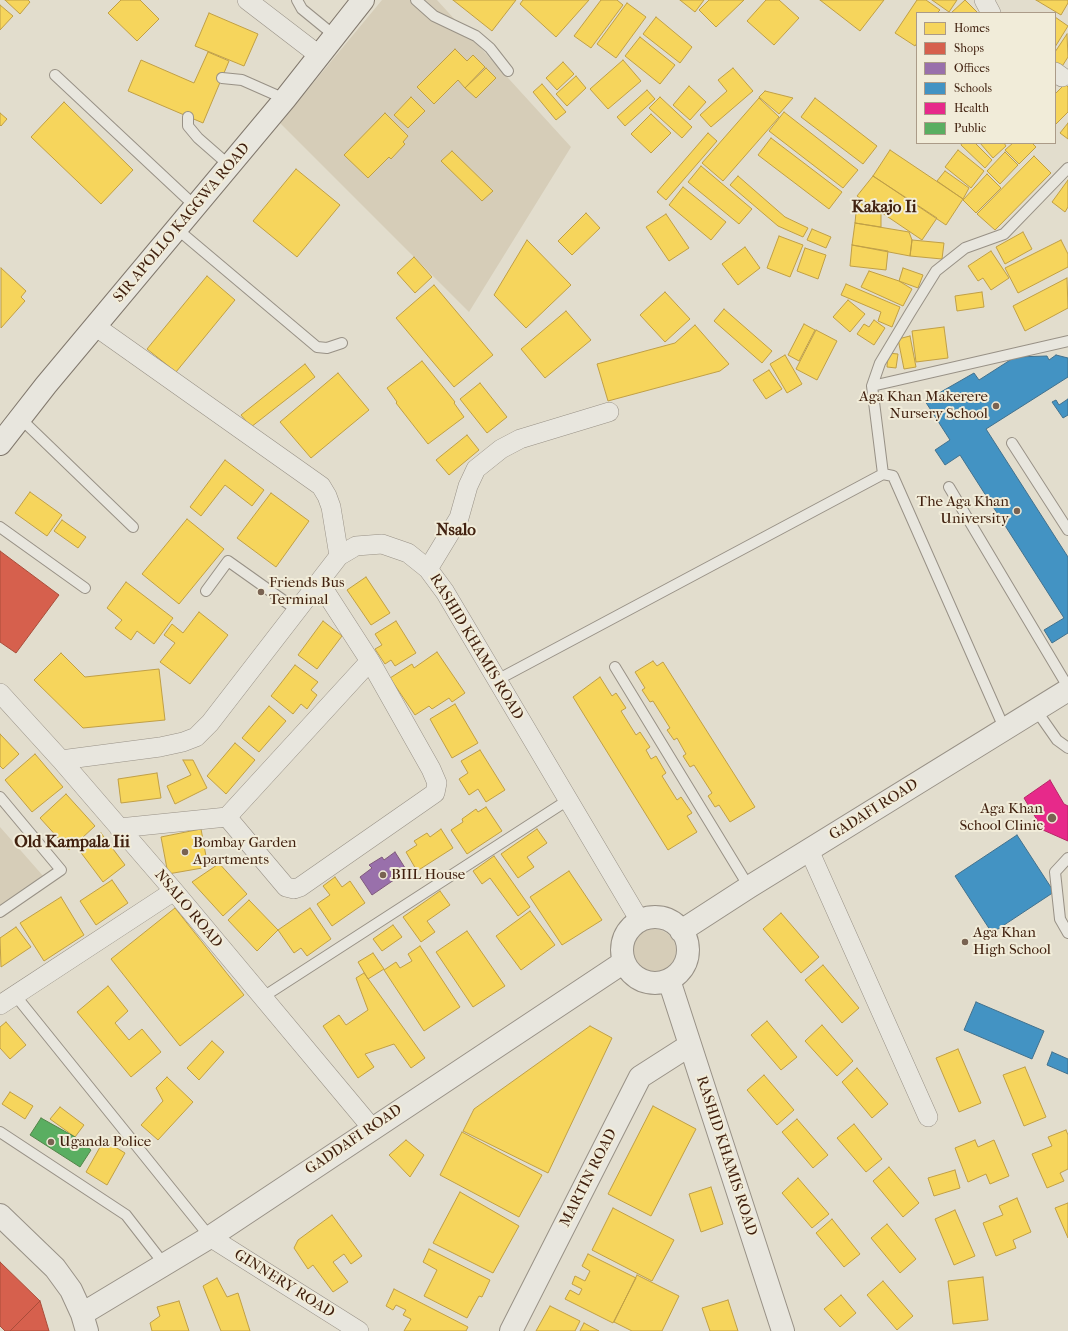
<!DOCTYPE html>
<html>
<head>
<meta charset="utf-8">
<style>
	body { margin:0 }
	#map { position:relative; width:1068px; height:1331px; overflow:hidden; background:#e2ddcd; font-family:"IM FELL French Canon",serif }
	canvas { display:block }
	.legend { position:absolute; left:916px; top:12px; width:140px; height:132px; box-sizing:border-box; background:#f1ecd9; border:1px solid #ab9b88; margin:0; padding:5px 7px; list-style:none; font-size:12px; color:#41210f }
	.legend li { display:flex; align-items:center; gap:8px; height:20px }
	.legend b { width:20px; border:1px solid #ab9b88 }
</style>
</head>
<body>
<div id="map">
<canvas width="1068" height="1331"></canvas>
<ul class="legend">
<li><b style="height:11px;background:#f6d55c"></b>Homes</li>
<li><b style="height:11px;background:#d6604d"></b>Shops</li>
<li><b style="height:11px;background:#9970ab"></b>Offices</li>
<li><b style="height:11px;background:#4393c3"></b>Schools</li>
<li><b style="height:11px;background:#e7298a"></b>Health</li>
<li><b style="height:11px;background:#5aae61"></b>Public</li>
</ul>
</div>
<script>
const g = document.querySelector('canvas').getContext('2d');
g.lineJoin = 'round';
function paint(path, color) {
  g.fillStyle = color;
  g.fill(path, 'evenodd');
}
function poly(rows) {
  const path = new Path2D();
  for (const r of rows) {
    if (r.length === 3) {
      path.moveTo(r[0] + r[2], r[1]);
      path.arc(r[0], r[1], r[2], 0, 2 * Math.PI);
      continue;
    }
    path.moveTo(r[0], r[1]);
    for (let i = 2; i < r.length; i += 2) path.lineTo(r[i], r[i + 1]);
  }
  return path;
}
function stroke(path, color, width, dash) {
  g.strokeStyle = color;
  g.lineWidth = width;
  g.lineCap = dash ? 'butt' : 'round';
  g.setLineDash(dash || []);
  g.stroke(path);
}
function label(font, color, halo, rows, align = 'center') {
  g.font = font + ' "IM FELL French Canon",serif';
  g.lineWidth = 4;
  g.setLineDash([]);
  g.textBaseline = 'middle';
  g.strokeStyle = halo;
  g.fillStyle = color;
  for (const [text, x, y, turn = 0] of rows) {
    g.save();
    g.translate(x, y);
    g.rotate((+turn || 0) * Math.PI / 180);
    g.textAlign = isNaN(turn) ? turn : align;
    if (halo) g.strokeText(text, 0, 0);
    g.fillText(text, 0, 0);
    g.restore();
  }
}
paint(poly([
	[382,0,437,0,571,147,469,312,280,123],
	[0,827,44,877,0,908],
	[654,951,22]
]), '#d6cdb8');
const homes = poly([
	[5,0,28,0,30,2,20,14,5,0],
	[121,0,140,0,159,19,137,41,108,13,121,0],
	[453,0,516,0,492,31,453,0],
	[523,0,589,0,556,37,520,4,523,0],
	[601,0,617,0,623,5,591,48,574,36,601,0],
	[680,0,704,0,695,12,680,0],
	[709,0,744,0,716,27,699,10,709,0],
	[766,0,779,0,799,18,774,45,747,21,766,0],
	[820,0,884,0,860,31,820,0],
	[917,0,926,0,940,10,937,13,917,13,917,43,915,46,895,33,917,0],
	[932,0,957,0,949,12,932,0],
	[965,0,978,13,951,13,965,0],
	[1036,0,1068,0,1068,3,1061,15,1036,0],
	[627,3,646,17,616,58,597,44,627,3],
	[0,5,13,16,0,30,0,5],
	[209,13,258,34,244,66,195,46,209,13],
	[656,17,692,47,680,63,643,34,656,17],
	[1055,17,1068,26,1055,47,1055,17],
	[1067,34,1068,57,1061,68,1055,64,1055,52,1067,34],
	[640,37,675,65,660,84,625,56,640,37],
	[455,49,467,61,473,55,485,67,465,88,458,80,434,104,417,87,455,49],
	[208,52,229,61,203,123,128,91,141,60,194,83,208,52],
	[623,60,641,81,608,109,590,89,623,60],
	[563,62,574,74,557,90,546,78,563,62],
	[486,68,496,78,476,98,465,88,486,68],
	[733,68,753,91,711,127,700,115,727,91,718,80,733,68],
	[576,76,586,88,567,106,556,94,576,76],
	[542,84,566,112,556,120,533,92,542,84],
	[1065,84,1068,87,1068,112,1055,125,1055,94,1065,84],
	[689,86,706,102,690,120,673,105,689,86],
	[647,90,655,99,625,126,617,117,647,90],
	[765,91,793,98,779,114,759,97,765,91],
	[411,97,425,111,408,128,394,115,411,97],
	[660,97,692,127,682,138,649,108,660,97],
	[759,98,779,117,723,181,702,163,759,98],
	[815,98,877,146,863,164,801,117,815,98],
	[64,102,133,170,101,204,31,137,64,102],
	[784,112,858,170,843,188,769,131,784,112],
	[0,113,7,119,1,126,0,125,0,113],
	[385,113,408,136,403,142,405,144,391,159,389,157,368,178,344,155,385,113],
	[651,114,671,133,651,153,631,134,651,114],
	[1068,123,1068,139,1060,133,1068,123],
	[708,133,717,141,666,200,657,192,708,133],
	[771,138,842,192,829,209,758,155,771,138],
	[962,143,975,143,992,160,985,168,961,145,962,143],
	[980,143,1004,143,1006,146,993,158,980,143],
	[1013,143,1032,143,1036,147,1019,164,1005,150,1013,143],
	[890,150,963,199,946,225,873,176,890,150],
	[958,150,984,171,971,188,945,167,958,150],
	[452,151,493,191,482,201,441,161,452,151],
	[1005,152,1018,165,1000,184,987,171,1005,152],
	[1034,156,1051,173,995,230,977,214,1034,156],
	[701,166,752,209,739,224,688,182,701,166],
	[296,169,340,205,297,257,253,221,296,169],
	[945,171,969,188,963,199,937,181,945,171],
	[987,174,1001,188,976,213,963,200,987,174],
	[738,176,785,217,808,228,803,237,778,226,730,185,738,176],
	[873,176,937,218,922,240,857,196,873,176],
	[1068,180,1068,207,1065,212,1052,202,1068,180],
	[683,187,726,222,711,240,669,205,683,187],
	[857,202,881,212,881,227,855,223,857,202],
	[586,213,600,228,572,255,558,241,586,213],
	[666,214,689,248,669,261,646,227,666,214],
	[855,223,909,232,912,240,910,256,852,245,855,223],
	[812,229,831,237,826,248,807,240,812,229],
	[1023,232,1032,249,1005,264,996,247,1023,232],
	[779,236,803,245,790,277,767,268,779,236],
	[527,240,571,285,526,328,494,295,527,240],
	[912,240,944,243,942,259,910,256,912,240],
	[1061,240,1068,254,1068,267,1018,293,1005,268,1061,240],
	[852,245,888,251,886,270,850,266,852,245],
	[745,247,760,268,738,285,722,264,745,247],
	[805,248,826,255,818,279,797,271,805,248],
	[991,251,1009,278,991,290,983,278,978,281,968,266,991,251],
	[414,257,432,277,415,293,397,273,414,257],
	[1,268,26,291,21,297,25,301,1,328,1,268],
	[903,268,923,275,918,288,899,281,903,268],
	[869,271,899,281,912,289,903,306,861,287,869,271],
	[207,276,235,300,176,372,147,349,207,276],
	[1067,278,1068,308,1025,331,1013,306,1067,278],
	[846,284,900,307,892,327,878,321,881,312,841,295,846,284],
	[434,285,493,355,454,387,396,318,434,285],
	[665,292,690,319,665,342,640,315,665,292],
	[982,292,984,307,957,311,955,296,982,292],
	[848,300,865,314,850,332,833,317,848,300],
	[724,309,772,351,762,363,714,321,724,309],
	[566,311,591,340,545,378,521,349,566,311],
	[874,320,885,328,874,345,857,334,864,324,869,327,874,320],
	[804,324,815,330,799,361,788,355,804,324],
	[695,325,729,364,720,371,608,401,597,364,675,343,695,325],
	[944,327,948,358,916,362,912,331,944,327],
	[816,330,837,341,817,380,796,369,816,330],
	[910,336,916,367,904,369,898,339,910,336],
	[888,353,898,354,896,368,887,367,888,353],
	[785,355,802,384,787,393,770,364,785,355],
	[422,361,455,402,454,403,464,417,428,444,396,403,397,402,387,388,422,361],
	[305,364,315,377,251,427,241,415,305,364],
	[769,370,782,389,766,399,753,380,769,370],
	[338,373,369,410,311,458,280,422,338,373],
	[480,383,507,417,487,433,460,399,480,383],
	[467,435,479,450,449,475,436,460,467,435],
	[225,460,264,490,252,506,225,485,201,516,190,507,225,460],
	[30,492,62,515,47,536,15,513,30,492],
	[271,493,309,521,276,567,237,538,271,493],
	[187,519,224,549,179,604,142,574,187,519],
	[62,520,86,537,78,548,54,531,62,520],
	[366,577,390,613,371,625,347,590,366,577],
	[126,582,173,618,154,644,137,631,131,640,115,628,122,620,107,608,126,582],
	[199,612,228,635,190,684,160,662,175,643,164,635,172,624,183,633,199,612],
	[323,621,342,636,317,669,298,655,323,621],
	[396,621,416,653,395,666,391,660,385,664,375,649,382,645,375,634,396,621],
	[437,652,465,693,452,702,449,698,432,709,429,706,415,715,390,678,412,664,414,668,437,652],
	[61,653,85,677,159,669,165,720,83,728,34,680,61,653],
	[653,661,657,666,663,662,755,807,730,822,719,805,715,807,708,796,712,793,694,765,690,767,683,756,686,754,677,738,674,740,667,730,670,728,653,701,650,702,642,690,645,688,635,672,653,661],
	[295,665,318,682,311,690,317,695,307,709,301,704,293,714,271,696,295,665],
	[600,677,612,696,616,693,626,708,621,711,636,735,640,732,650,747,646,750,651,759,656,756,666,773,662,776,677,800,681,797,692,813,687,816,697,832,668,850,573,697,600,677],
	[455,704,478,743,452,758,430,719,455,704],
	[269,706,286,721,259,752,242,738,269,706],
	[0,734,19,754,3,769,0,766,0,734],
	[235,743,255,760,226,794,207,776,235,743],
	[480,750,505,790,486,802,478,789,469,795,459,779,468,773,461,761,480,750],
	[35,754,63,787,32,812,5,780,35,754],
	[183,760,193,760,207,788,175,804,167,786,191,775,183,760],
	[157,773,161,798,121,803,118,779,157,773],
	[66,794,95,826,69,850,40,818,66,794],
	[486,807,502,831,467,854,451,830,463,822,462,819,476,809,478,812,486,807],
	[201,829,208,867,168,874,161,837,201,829],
	[441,829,453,848,417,871,406,852,417,845,414,841,427,833,430,837,441,829],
	[537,829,547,843,527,857,534,867,518,878,501,854,537,829],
	[101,833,125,865,103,882,79,850,101,833],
	[494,856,530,907,518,916,490,878,482,884,473,871,494,856],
	[216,860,247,894,223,916,192,882,217,865,216,860],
	[569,871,602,920,562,945,530,897,569,871],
	[335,877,342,887,350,881,365,903,332,926,317,904,330,895,323,886,335,877],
	[112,880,128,903,96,925,80,901,112,880],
	[440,891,450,905,427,921,435,932,421,942,403,917,440,891],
	[61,897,84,935,44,961,20,923,61,897],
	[249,900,278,930,257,951,228,920,249,900],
	[175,908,244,995,180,1046,111,959,175,908],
	[310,908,331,939,307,956,301,948,294,953,278,930,310,908],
	[530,911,555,945,521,970,496,936,530,911],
	[781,913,819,957,801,973,763,929,781,913],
	[393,925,402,937,382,951,373,939,393,925],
	[16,927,31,947,1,967,0,938,16,927],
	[467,931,505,986,473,1007,436,952,467,931],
	[420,946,460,1007,424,1031,384,970,396,962,400,968,412,961,408,954,420,946],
	[373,953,384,969,368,979,358,962,373,953],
	[823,965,859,1008,842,1023,805,980,823,965],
	[364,973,425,1058,411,1068,394,1044,365,1054,374,1067,358,1078,323,1026,339,1015,346,1025,368,1010,356,978,364,973],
	[108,986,128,1011,115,1023,129,1040,142,1029,161,1052,131,1077,77,1012,108,986],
	[767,1021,797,1057,781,1070,751,1035,767,1021],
	[6,1022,26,1045,10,1059,0,1048,0,1027,6,1022],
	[822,1025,853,1061,837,1076,805,1041,822,1025],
	[590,1026,612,1038,548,1173,463,1131,474,1109,590,1026],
	[212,1041,224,1052,199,1080,187,1068,212,1041],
	[958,1049,981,1103,959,1112,936,1058,958,1049],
	[1025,1067,1046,1117,1024,1126,1003,1075,1025,1067],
	[857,1068,888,1104,872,1118,842,1082,857,1068],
	[764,1075,794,1110,777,1125,747,1090,764,1075],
	[167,1077,193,1102,158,1140,141,1125,163,1101,156,1088,167,1077],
	[10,1092,33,1106,25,1119,2,1104,10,1092],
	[653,1106,696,1129,651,1216,608,1194,653,1106],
	[60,1107,84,1125,75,1137,50,1119,60,1107],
	[797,1119,828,1155,813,1168,782,1132,797,1119],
	[854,1124,882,1159,866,1172,837,1138,854,1124],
	[1066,1130,1068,1135,1068,1169,1060,1173,1064,1181,1047,1188,1032,1154,1052,1146,1048,1137,1066,1130],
	[462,1132,542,1175,519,1217,440,1175,462,1132],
	[104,1140,125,1153,107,1185,86,1172,104,1140],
	[406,1140,424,1155,410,1177,389,1155,406,1140],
	[975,1140,978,1147,994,1140,1009,1176,990,1184,986,1174,968,1182,955,1148,975,1140],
	[889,1167,919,1203,903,1217,873,1181,889,1167],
	[955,1170,960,1188,934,1196,928,1178,955,1170],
	[798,1178,829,1214,812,1228,782,1193,798,1178],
	[711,1187,723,1224,701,1232,689,1194,711,1187],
	[460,1192,519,1226,493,1273,433,1243,460,1192],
	[1017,1198,1031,1232,1013,1240,1016,1248,996,1256,983,1223,1003,1215,999,1206,1017,1198],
	[1068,1203,1068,1238,1055,1208,1068,1203],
	[613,1208,674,1240,652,1281,592,1250,613,1208],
	[955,1210,975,1256,954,1265,935,1219,955,1210],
	[332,1215,362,1256,351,1264,344,1254,333,1262,348,1282,333,1292,313,1265,308,1269,294,1248,298,1240,332,1215],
	[832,1219,860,1254,844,1267,816,1233,832,1219],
	[887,1224,916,1259,900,1273,871,1238,887,1224],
	[429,1249,490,1280,482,1297,479,1296,467,1318,424,1296,437,1270,423,1262,429,1249],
	[588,1254,636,1278,613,1323,565,1299,570,1290,579,1295,582,1289,572,1284,575,1276,585,1281,590,1271,582,1266,588,1254],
	[637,1275,679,1296,662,1331,632,1331,614,1322,637,1275],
	[983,1277,988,1320,953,1324,948,1281,983,1277],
	[217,1278,227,1297,238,1293,250,1331,221,1331,203,1286,217,1278],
	[883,1281,913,1316,897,1330,867,1295,883,1281],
	[394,1289,468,1327,466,1331,404,1331,411,1319,403,1315,406,1310,396,1305,393,1310,386,1306,394,1289],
	[841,1295,856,1313,840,1327,824,1309,841,1295],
	[728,1300,738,1331,710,1331,702,1308,728,1300],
	[179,1301,189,1331,152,1331,150,1323,160,1316,157,1307,179,1301],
	[550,1306,580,1321,575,1331,536,1331,550,1306],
	[584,1323,599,1331,580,1331,584,1323]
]);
paint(homes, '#f6d55c');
stroke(homes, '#c09f45', 1);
const shops = poly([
	[0,551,59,595,16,653,0,642,0,551],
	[0,1262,40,1301,10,1331,5,1331,0,1326,0,1262],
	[40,1301,49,1331,10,1331,40,1301]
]);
paint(shops, '#d6604d');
stroke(shops, '#a94d3a', 1);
const offices = poly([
	[395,852,407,871,372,895,360,877,372,868,369,865,382,857,384,860,395,852]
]);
paint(offices, '#9970ab');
stroke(offices, '#7f587c', 1);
const schools = poly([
	[1056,355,1068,358,1068,377,986,429,1068,557,1068,633,1052,643,1044,630,1064,618,960,455,945,465,935,450,950,440,925,401,974,373,979,380,1015,357,1047,356,1049,360,1056,355],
	[1068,399,1068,415,1063,418,1052,402,1056,400,1059,405,1068,399],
	[1017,835,1054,892,992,933,955,876,1017,835],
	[976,1002,1044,1031,1032,1059,964,1030,976,1002],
	[1052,1052,1068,1059,1068,1074,1047,1065,1052,1052]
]);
paint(schools, '#4393c3');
stroke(schools, '#42718d', 1);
const health = poly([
	[1050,780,1064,804,1068,806,1068,841,1043,830,1024,798,1050,780]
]);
paint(health, '#e7298a');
stroke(health, '#b52765', 1);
const public = poly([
	[41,1118,75,1137,91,1150,80,1167,30,1135,41,1118]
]);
paint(public, '#5aae61');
stroke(public, '#528448', 1);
const service = poly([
	[297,0,302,9,335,36],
	[416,0,434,16,476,36,490,48,508,71],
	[55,75,196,207],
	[222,78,242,80,285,99],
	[188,117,188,126,198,138,230,166],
	[177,229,317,347,327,348,342,343],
	[872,386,1068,341],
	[20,418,133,527],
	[1012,443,1068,530],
	[883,474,872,386,880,363,910,313,936,271,965,248,1004,234,1068,168],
	[949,487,1068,687],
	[0,527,85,588],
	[206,591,228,561,297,610],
	[615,667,749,887],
	[497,680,883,474,893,476,1005,730],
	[1036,710,1057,740,1068,748],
	[0,797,61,870,0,912],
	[1068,858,1055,872,1060,919,1068,933],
	[15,995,210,1237],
	[263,997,568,800],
	[0,1132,126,1215,164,1264]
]);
const minor = poly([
	[247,0,320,56],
	[984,0,991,13],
	[1055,72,1062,77],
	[95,326,321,486,327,496,331,507,339,556],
	[428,569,459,518,468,486,476,469,501,449,520,439,609,412],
	[0,693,61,760,174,891,372,1128],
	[61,760,160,747,183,742,196,737,210,723,339,556,356,546,382,544,408,553,428,569,445,592,640,921],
	[227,817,286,887,294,889,300,887,435,793,437,783,431,769,370,661],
	[119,828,227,817,370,661,319,582],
	[809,850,928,1117],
	[0,1005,174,891],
	[210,1237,359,1331]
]);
const tertiary = poly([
	[655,950,33],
	[681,931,749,887,1068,690],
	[669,980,783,1331],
	[0,1215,55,1268,71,1290,82,1314,87,1331],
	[82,1314,210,1237,624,962],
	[511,1331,640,1077,690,1045]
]);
const secondary = poly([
	[0,444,46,385,285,99,363,0]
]);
stroke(service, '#989186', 12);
stroke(minor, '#989186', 20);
stroke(tertiary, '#989186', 24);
stroke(secondary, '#81786d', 24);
stroke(service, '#e8e6de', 10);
stroke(minor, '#e8e6de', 19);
stroke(tertiary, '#e8e6de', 22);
stroke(secondary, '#e8e6de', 22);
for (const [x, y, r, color] of [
	[996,406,4,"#796352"],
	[1017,511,4,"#796352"],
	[261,592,4,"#796352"],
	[1052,818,5,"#796352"],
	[185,852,4,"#796352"],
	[383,875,4,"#796352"],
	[965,942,4,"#796352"],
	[51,1142,4,"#796352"]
]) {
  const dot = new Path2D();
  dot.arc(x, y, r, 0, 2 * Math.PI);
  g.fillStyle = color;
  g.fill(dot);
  stroke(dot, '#f1ecd9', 1.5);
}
label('15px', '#41210f', '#f1ecd9', [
	["SIR APOLLO KAGGWA ROAD",182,223,-50],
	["RASHID KHAMIS ROAD",476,647,59],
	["GADAFI ROAD",874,810,-32],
	["NSALO ROAD",188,909,50],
	["GADDAFI ROAD",354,1140,-34],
	["RASHID KHAMIS ROAD",726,1156,72],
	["MARTIN ROAD",589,1178,-63],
	["GINNERY ROAD",284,1284,32]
]);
label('15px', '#41210f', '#f1ecd9', [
	["Aga Khan Makerere",988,397,"right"],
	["Nursery School",988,414,"right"],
	["The Aga Khan",1009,502,"right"],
	["University",1009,519,"right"],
	["Friends Bus",269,583],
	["Terminal",269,600],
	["Aga Khan",1043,809,"right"],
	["School Clinic",1043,826,"right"],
	["Bombay Garden",193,843],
	["Apartments",193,860],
	["BIIL House",391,875],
	["Aga Khan",973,933],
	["High School",973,950],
	["Uganda Police",59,1142]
], 'left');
label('bold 17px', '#41210f', '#f1ecd9', [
	["Kakajo Ii",884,208],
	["Nsalo",456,531],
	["Old Kampala Iii",72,843]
]);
</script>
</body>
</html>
